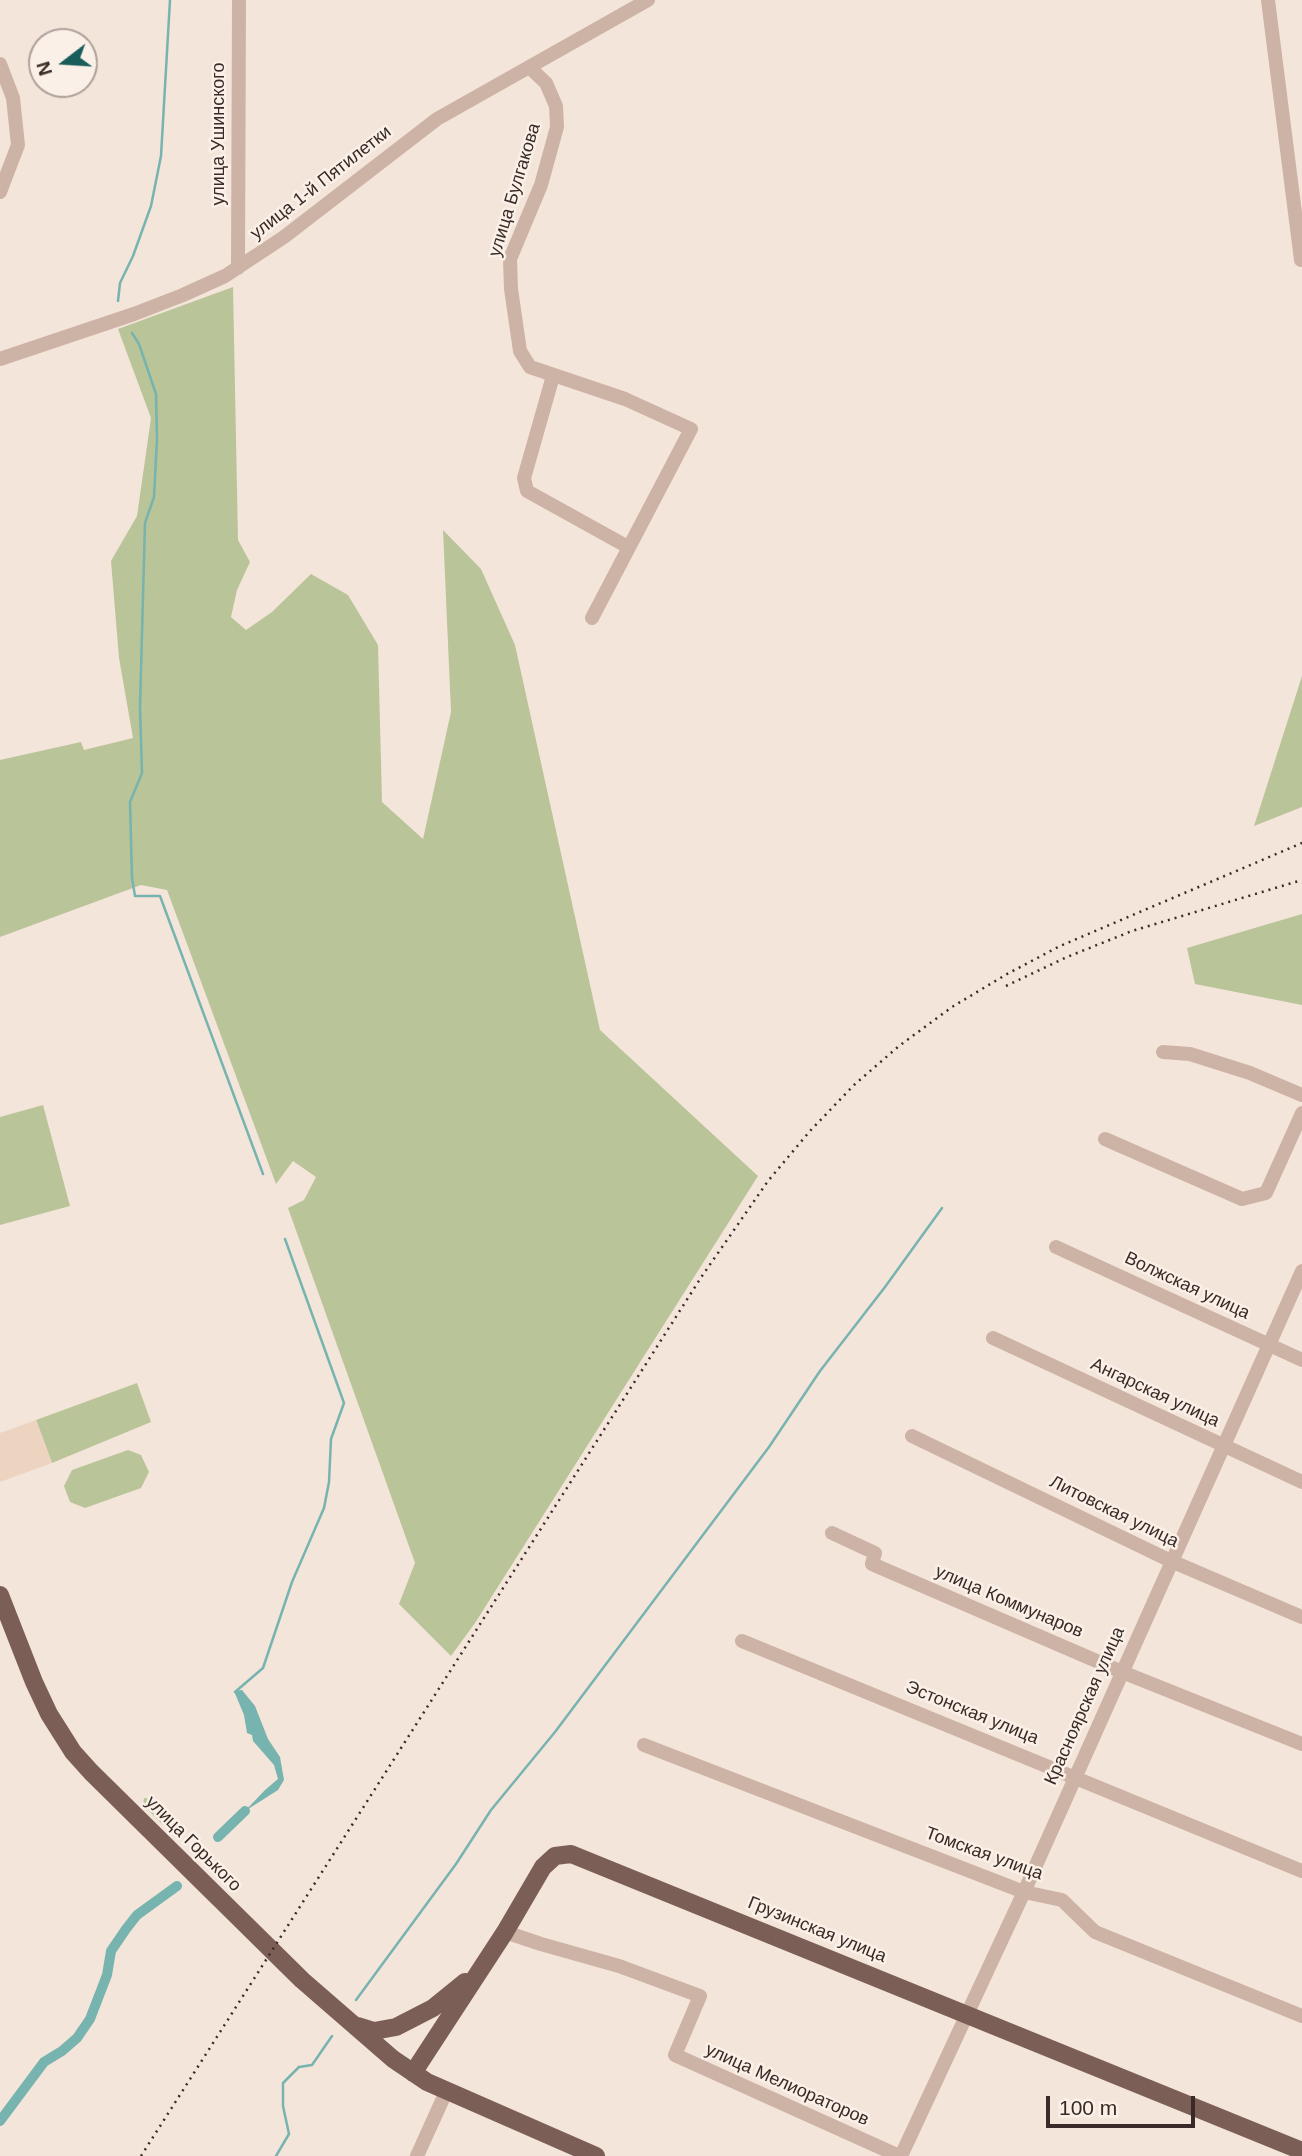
<!DOCTYPE html>
<html>
<head>
<meta charset="utf-8">
<style>
	body { margin:0 }
	#map { position:relative; width:1302px; height:2156px; overflow:hidden; background:#f4e5da; font-family:Helvetica,sans-serif }
	canvas { display:block }
	.north { position:absolute; left:28px; top:28px; width:70px; height:70px; box-sizing:border-box; background:#fbf0e7; border:2px solid #ada19a; border-radius:50%; rotate:253deg; font-size:19px; font-weight:700; line-height:28px; text-align:center; color:#382b27 }
	.north::after { content:''; display:block; margin:auto; width:24px; height:32px; background:#195d5a; clip-path:polygon(50% 0,100% 100%,50% 72%,0 100%) }
	.scale { position:absolute; left:1046px; top:2096px; width:149px; height:32px; box-sizing:border-box; border:4px solid #382b27; border-top:0; padding-left:9px; font-size:21px; line-height:24px; white-space:nowrap; color:#382b27; -webkit-text-stroke:5px #fbf0e7; paint-order:stroke }
</style>
</head>
<body>
<div id="map">
<canvas width="1302" height="2156"></canvas>
<div class="north">N</div>
<div class="scale">100 m</div>
</div>
<script>
const g = document.querySelector('canvas').getContext('2d');
g.lineJoin = 'round';
function paint(path, color) {
  g.fillStyle = color;
  g.fill(path, 'evenodd');
}
function poly(rows) {
  const path = new Path2D();
  for (const r of rows) {
    path.moveTo(r[0], r[1]);
    for (let i = 2; i < r.length; i += 2) path.lineTo(r[i], r[i + 1]);
  }
  return path;
}
function stroke(path, color, width, dash) {
  g.strokeStyle = color;
  g.lineWidth = width;
  g.lineCap = dash ? 'butt' : 'round';
  g.setLineDash(dash || []);
  g.stroke(path);
}
function label(font, color, halo, rows, align = 'center') {
  g.font = font + ' Helvetica,sans-serif';
  g.lineWidth = 5;
  g.setLineDash([]);
  g.textBaseline = 'middle';
  g.strokeStyle = halo;
  g.fillStyle = color;
  for (const [text, x, y, turn = 0] of rows) {
    g.save();
    g.translate(x, y);
    g.rotate((+turn || 0) * Math.PI / 180);
    g.textAlign = isNaN(turn) ? turn : align;
    if (halo) g.strokeText(text, 0, 0);
    g.fillText(text, 0, 0);
    g.restore();
  }
}
paint(poly([
	[233,287,238,540,250,562,237,590,231,617,246,630,272,612,311,574,348,595,378,645,382,802,423,839,451,712,443,530,481,569,515,645,600,1030,758,1176,475,1623,451,1656,399,1604,415,1563,288,1208,304,1200,316,1177,293,1161,276,1184,167,890,141,885,0,937,0,760,81,742,84,750,133,738,119,658,111,561,137,516,151,418,118,329],
	[1302,676,1302,807,1254,826],
	[1302,914,1302,1005,1195,984,1187,948],
	[43,1105,70,1206,0,1225,0,1117],
	[137,1383,151,1422,52,1463,36,1420],
	[128,1450,141,1455,149,1472,141,1488,85,1508,70,1502,64,1486,72,1470],
	[144,1798,151,1799,170,1817,169,1825,163,1825,143,1805]
]), '#bac499');
paint(poly([
	[36,1420,52,1463,0,1482,0,1433]
]), '#edd4c0');
paint(poly([
	[242,1690,255,1706,268,1739,280,1757,284,1780,278,1790,245,1811,265,1790,278,1779,274,1765,253,1741,252,1735,247,1733,244,1715,234,1691]
]), '#77b3af');
stroke(poly([
	[118,301,120,283,133,256,151,206,161,156,170,0],
	[132,333,139,344,156,394,157,439,154,497,145,523,140,707,142,773,130,802,132,878,135,896,160,896,263,1174],
	[235,1692,263,1668,292,1582,324,1508,329,1482,331,1439,344,1403,285,1239],
	[356,2000,456,1864,491,1810,555,1732,769,1447,820,1371,885,1287,942,1208],
	[276,2156,289,2134,283,2106,283,2083,299,2067,312,2065,332,2036]
]), '#77b3af', 2.5);
stroke(poly([
	[218,1837,245,1811],
	[0,2121,44,2062,62,2051,77,2038,90,2019,107,1975,111,1951,126,1929,137,1915,177,1886]
]), '#77b3af', 10);
stroke(poly([
	[1268,0,1301,260],
	[0,64,13,98,18,145,0,192],
	[529,67,546,83,556,106,557,127,541,185,510,259,511,289,520,351,530,367,625,399,691,429,592,618],
	[238,268,239,0],
	[0,359,134,314,183,295,225,276,284,237,437,119,648,0],
	[553,376,524,478,527,491,628,547],
	[1163,1052,1190,1054,1250,1073,1302,1095],
	[1105,1139,1242,1199,1266,1193,1302,1113],
	[1056,1247,1302,1360],
	[993,1338,1302,1482],
	[912,1436,1171,1561,1302,1617],
	[832,1533,875,1553,872,1564,1122,1672,1302,1744],
	[742,1641,1302,1871],
	[644,1745,1024,1892,1062,1900,1095,1932,1302,2016],
	[505,1932,541,1944,619,1966,700,1996,675,2055,899,2156],
	[417,2156,446,2092],
	[901,2156,1024,1892,1302,1271]
]), '#cdb3a5', 14);
stroke(poly([
	[0,1595,34,1682,49,1714,73,1752,91,1772,302,1980,393,2059,427,2082,596,2156],
	[358,2026,374,2031,396,2027,433,2008,465,1982],
	[413,2073,505,1932,543,1867,555,1856,571,1854,1302,2151]
]), '#7b5f57', 18);
stroke(poly([
	[1006,986,1067,957,1132,931,1302,880],
	[141,2156,702,1276,768,1181,810,1131,854,1085,899,1046,952,1007,1007,974,1060,946,1302,843]
]), '#382b27', 2.5, [2, 5]);
label('18px', '#382b27', '#fbf0e7', [
	["улица Ушинского",219,134,-90],
	["улица 1-й Пятилетки",321,183,-38],
	["улица Булгакова",515,190,-73],
	["Волжская улица",1187,1286,25],
	["Ангарская улица",1155,1393,25],
	["Литовская улица",1114,1512,26],
	["улица Коммунаров",1009,1602,23],
	["Красноярская улица",1085,1706,-66],
	["Эстонская улица",972,1713,22],
	["улица Горького",193,1844,45],
	["Томская улица",984,1854,20],
	["Грузинская улица",817,1930,22],
	["улица Мелиораторов",787,2085,24]
]);
</script>
</body>
</html>
